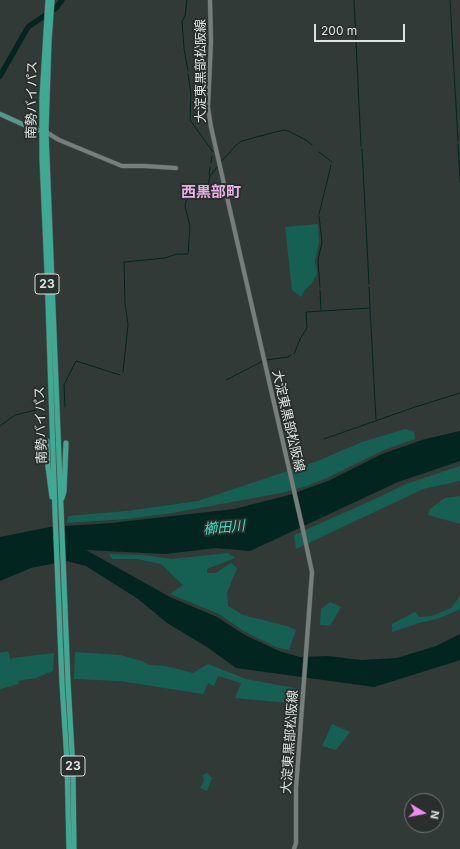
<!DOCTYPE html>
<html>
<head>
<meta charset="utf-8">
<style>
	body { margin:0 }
	#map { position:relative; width:460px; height:849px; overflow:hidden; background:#323a38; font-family:Inter,sans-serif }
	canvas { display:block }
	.north { position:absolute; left:404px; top:793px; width:40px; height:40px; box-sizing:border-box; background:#282f2d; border:1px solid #717775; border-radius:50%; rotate:100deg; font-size:11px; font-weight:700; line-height:16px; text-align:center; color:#dee2e1 }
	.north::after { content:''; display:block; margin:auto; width:14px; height:18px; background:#f28af2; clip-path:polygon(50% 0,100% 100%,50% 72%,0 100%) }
	.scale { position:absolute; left:314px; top:24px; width:91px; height:18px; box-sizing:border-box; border:2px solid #dee2e1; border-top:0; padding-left:5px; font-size:12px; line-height:14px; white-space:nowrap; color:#dee2e1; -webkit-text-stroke:3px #282f2d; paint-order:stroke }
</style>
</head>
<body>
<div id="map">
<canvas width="460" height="849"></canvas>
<div class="north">N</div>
<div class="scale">200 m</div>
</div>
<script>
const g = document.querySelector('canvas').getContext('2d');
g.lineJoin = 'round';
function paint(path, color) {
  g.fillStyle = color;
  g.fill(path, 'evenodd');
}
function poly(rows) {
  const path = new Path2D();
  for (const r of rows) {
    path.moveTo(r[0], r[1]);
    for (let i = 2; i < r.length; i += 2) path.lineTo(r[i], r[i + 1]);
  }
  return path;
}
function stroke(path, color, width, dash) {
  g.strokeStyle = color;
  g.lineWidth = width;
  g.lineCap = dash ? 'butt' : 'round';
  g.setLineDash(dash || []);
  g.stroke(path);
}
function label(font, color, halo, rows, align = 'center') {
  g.font = font + ' Inter,"Noto Sans JP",sans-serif';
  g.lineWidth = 4;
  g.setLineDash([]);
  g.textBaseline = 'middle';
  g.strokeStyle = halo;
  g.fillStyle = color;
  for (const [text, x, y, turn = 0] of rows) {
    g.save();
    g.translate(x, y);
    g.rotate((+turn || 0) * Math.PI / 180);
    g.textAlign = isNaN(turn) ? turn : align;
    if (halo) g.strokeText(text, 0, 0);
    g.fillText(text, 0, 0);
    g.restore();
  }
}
paint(poly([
	[318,224,319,242,315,261,317,274,312,283,305,290,301,297,292,290,285,227],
	[405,429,414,432,415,439,384,450,327,478,307,486,281,493,172,513,127,519,67,523,68,516,127,511,198,501,315,462,362,442],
	[460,466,460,481,423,489,296,549,294,535,375,499,406,484],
	[460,496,460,524,428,515,430,509,445,498],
	[228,553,235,558,207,569,207,573,216,573,231,563,237,568,227,593,228,606,243,615,287,626,296,630,289,650,278,648,245,632,219,614,170,594,183,585,161,564,137,559,112,559,109,554,143,555,172,559],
	[460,596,460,609,440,618,419,623,392,632,392,624,415,612,419,617,432,616,451,608],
	[330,602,341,607,330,626,320,625,321,609],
	[8,651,11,661,12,658,54,653,53,671,36,678,18,681,19,684,0,689,0,653],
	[75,652,120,655,142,661,149,665,165,666,193,673,208,664,246,679,300,689,299,704,235,698,241,683,218,676,214,686,208,683,203,694,120,681,74,679],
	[332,724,350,732,336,750,322,746],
	[207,773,212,778,207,791,200,788,204,781,203,775]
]), '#156052');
paint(poly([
	[460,431,460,461,398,482,250,551,216,548,166,554,86,550,170,597,217,617,245,635,279,651,300,657,328,656,361,660,397,658,436,646,460,634,460,660,451,663,374,687,236,668,207,647,167,623,138,599,86,566,66,561,31,568,0,581,0,537,50,527,111,523,234,509,289,495,328,481,382,454,425,439]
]), '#02251f');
stroke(poly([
	[187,0,185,16,182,22,184,48,188,71],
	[354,0,361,146],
	[450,0,458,141],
	[188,74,191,94,190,120,213,152],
	[458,144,460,182],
	[362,149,369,284],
	[319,152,332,162],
	[221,162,236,145,242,141,275,132,285,130,290,132,306,140,312,145],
	[211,163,212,156],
	[209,175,210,167],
	[319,214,331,165],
	[319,216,322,242,318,260,320,287],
	[369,287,370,307],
	[320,290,321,310],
	[294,354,300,339,307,328,306,312,370,308,376,420],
	[266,360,288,357,291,355],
	[123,372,128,325,125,303,124,262,165,258,177,254,188,254,190,226,185,206,186,201,189,197,207,188,210,176,218,166],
	[226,380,263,361],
	[65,407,64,385,76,361,120,375],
	[0,426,15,415,44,408],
	[324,439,415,407,460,393]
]), '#02251f', 1);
stroke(poly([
	[0,76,28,27,56,8,62,0]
]), '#02251f', 5.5);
const secondary = poly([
	[210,0,211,42,208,107,211,127,303,530,312,572,296,788,296,843,294,849],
	[46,132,59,140,122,166,145,166,176,168]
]);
const primary = poly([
	[0,114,31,128,45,132]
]);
const highway = poly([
	[48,0,42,98,42,158,47,272,55,512,62,683,67,761,69,849],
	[52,0,49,41,46,132,68,683,73,770,74,849],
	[47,441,48,467,52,497],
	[62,498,64,491,66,443]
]);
stroke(secondary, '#515755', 5);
stroke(primary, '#515755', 5.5);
stroke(highway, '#515755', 6);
stroke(secondary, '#777f7d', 4);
stroke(primary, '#56988b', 4.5);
stroke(highway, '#40a994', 5);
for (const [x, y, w] of [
	[47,284,24],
	[73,766,24]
]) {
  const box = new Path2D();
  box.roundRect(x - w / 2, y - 10, w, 20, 3);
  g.fillStyle = '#282f2d';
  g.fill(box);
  stroke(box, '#dee2e1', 1);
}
label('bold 12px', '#dee2e1', null, [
	["23",47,284],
	["23",73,766]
]);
label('13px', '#dee2e1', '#282f2d', [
	["大淀東黒部松阪線",201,71,-90],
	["南勢バイパス",32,100,-89],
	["大淀東黒部松阪線",288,421,77],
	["南勢バイパス",41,425,-92],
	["大淀東黒部松阪線",290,742,-86]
]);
label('italic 14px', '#41dfc1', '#282f2d', [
	["櫛田川",224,528,-5]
]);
label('bold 15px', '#e8aee7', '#282f2d', [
	["西黒部町",211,192]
]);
</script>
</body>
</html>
